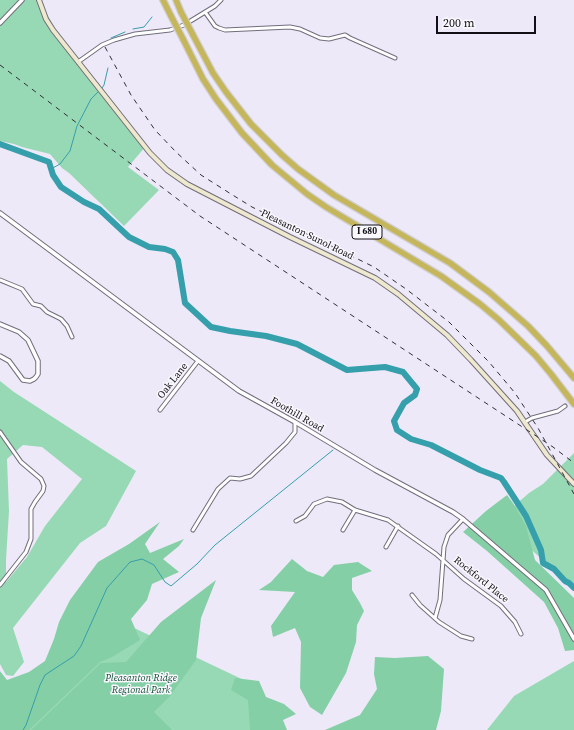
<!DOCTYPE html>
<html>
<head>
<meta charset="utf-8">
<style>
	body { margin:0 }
	#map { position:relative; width:574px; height:730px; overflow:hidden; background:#ede9f8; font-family:"Source Serif 4",serif }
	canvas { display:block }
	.scale { position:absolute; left:436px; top:16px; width:100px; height:18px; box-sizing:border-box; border:2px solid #121015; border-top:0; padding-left:5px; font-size:12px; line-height:14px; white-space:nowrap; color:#121015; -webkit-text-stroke:3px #f9f8fe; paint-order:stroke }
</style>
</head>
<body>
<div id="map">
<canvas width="574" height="730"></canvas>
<div class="scale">200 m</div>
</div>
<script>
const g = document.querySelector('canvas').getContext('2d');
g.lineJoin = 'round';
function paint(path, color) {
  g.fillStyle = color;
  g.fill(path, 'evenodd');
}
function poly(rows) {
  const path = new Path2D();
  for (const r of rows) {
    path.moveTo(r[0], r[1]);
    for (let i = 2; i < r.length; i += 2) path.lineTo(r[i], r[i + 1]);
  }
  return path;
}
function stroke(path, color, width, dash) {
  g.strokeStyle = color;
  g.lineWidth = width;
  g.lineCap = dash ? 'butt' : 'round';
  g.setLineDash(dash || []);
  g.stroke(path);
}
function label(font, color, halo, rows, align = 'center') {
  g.font = font + ' "Source Serif 4",serif';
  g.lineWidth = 3;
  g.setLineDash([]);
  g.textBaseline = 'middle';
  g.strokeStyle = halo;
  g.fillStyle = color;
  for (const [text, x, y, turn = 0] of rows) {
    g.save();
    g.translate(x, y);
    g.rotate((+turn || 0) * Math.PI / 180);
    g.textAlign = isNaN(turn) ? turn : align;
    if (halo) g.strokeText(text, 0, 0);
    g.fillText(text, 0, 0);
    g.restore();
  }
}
paint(poly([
	[0,0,40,0,45,11,58,33,146,146,128,167,159,190,124,226,69,173,62,168,50,154,22,147,14,144,0,141],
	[0,381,14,392,136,471,106,526,80,543,13,628,24,662,13,676,6,675,0,664],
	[23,445,42,447,82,479,45,526,27,557,6,582,6,560,9,511,7,459],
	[574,453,574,588,498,520,529,493,543,484],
	[132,627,248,682,277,730,23,730],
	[574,661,574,730,487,730,514,696]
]), '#97d9b4');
paint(poly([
	[507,495,513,503,526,526,535,560,574,598,574,650,565,651,558,628,544,602,487,551,463,532,486,511],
	[160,522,145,544,150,553,184,539,179,546,163,559,179,572,152,584,147,600,131,619,140,640,112,657,100,662,29,730,0,730,0,671,7,680,29,672,45,661,54,639,59,622,70,600,98,562,129,544],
	[292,559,307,571,323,577,334,565,358,562,372,571,352,578,352,590,360,603,364,611,357,625,356,642,346,673,322,715,310,707,300,688,301,642,295,628,273,637,271,626,295,592,259,590,271,582],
	[216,580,201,618,196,660,170,696,154,712,172,730,31,730,101,663,126,662,161,622],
	[428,656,444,669,441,711,436,730,325,730,360,715,377,689,374,674,375,657,395,658],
	[235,678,259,681,266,697,284,704,296,714,283,720,287,730,250,730,248,700,231,690]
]), '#84cfa6');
stroke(poly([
	[133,29,144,27,152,17],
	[111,38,125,32],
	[102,88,104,85,108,68],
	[51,169,60,164,70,151,77,126,91,99,100,90],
	[23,730,26,725,40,685,45,675,74,656,81,646,107,588,130,562,142,559,154,565,165,582,171,586,197,564,215,545,333,450]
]), '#359fab', 1);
stroke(poly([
	[0,144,49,162,53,175,61,187,84,202,99,209,129,237,149,247,165,249,173,252,178,260,185,303,211,327,230,331,266,336,297,344,347,370,385,367,403,372,417,389,415,395,404,403,394,421,397,430,411,439,431,445,480,470,501,478,504,482,526,516,541,550,543,563,554,569,565,581,569,583,574,588]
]), '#359fab', 6);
const minor = poly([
	[205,12,215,26,219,28,225,30,290,27,300,29,320,38,329,39,345,35,350,38,395,58],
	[78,62,102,45,114,40,135,34,170,30,184,25,215,6,221,0],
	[0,280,22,289,33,304,41,306,47,312,61,319,67,326,72,337],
	[160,410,198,361],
	[525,422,532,418,558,411,565,406],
	[0,432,21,462,41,479,44,486,43,491,35,502,31,509,31,539,26,552,0,585],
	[296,521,305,516,314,504,327,499,342,502,355,510,388,520,436,554,464,579,501,606,515,622,521,634],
	[193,530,218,489,230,478,240,479,251,476,286,443,295,432,295,422],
	[343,530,355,510],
	[386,547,398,526],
	[412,595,420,605,439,622,461,636,472,639],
	[435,618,440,600,444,547,448,535,463,519]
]);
const tertiary = poly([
	[0,23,22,0],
	[0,213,239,391,295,422,375,470,453,512,463,519,546,590,574,639],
	[0,324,19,332,28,340,38,361,38,374,36,377,34,379,30,381,23,380,9,361,0,356]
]);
const secondary = poly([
	[39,0,46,19,53,30,150,153,167,170,187,184,290,237,375,278,398,294,447,335,471,360,517,411,547,455,574,484]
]);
const motorway = poly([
	[163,0,171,16],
	[176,0,181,12],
	[193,35,213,73,226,92,251,124,282,155,298,169,334,195,450,263,489,292,528,326,547,346,574,378],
	[183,39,203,79,216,99,242,133,272,165,307,194,326,207,441,276,480,304,499,320,536,356,551,374,574,404]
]);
stroke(minor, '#726e7b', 5);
stroke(tertiary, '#726e7b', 5.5);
stroke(secondary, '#726e7b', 6);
stroke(motorway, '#d0cfd0', 8);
stroke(minor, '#fff', 3);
stroke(tertiary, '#fff', 3.5);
stroke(secondary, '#eee9ce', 4);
stroke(motorway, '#c6b65b', 5.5);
stroke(poly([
	[105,47,131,95,155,130,176,152,201,175,231,194,252,207,374,267,406,289,449,322,489,362,515,393,538,428,574,494],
	[0,65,200,216,553,447,574,463]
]), '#312f35', 1, [5, 5]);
const motorwayBridge = poly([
	[181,12,193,35],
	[171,16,183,39]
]);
stroke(motorwayBridge, '#d0cfd0', 8, []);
stroke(motorwayBridge, '#c6b65b', 5.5);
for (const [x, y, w] of [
	[367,232,30]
]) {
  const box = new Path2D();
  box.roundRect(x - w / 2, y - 7, w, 14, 3);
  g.fillStyle = '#f9f8fe';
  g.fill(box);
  stroke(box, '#121015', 1);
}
label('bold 9px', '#121015', null, [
	["I 680",367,232]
]);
label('10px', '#121015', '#f9f8fe', [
	["Pleasanton Sunol Road",307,235,26],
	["Oak Lane",173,381,-52],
	["Foothill Road",297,415,30],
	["Rockford Place",481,580,39]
]);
label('italic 10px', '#154f34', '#f9f8fe', [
	["Pleasanton Ridge",141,678],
	["Regional Park",141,690]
]);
</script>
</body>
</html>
